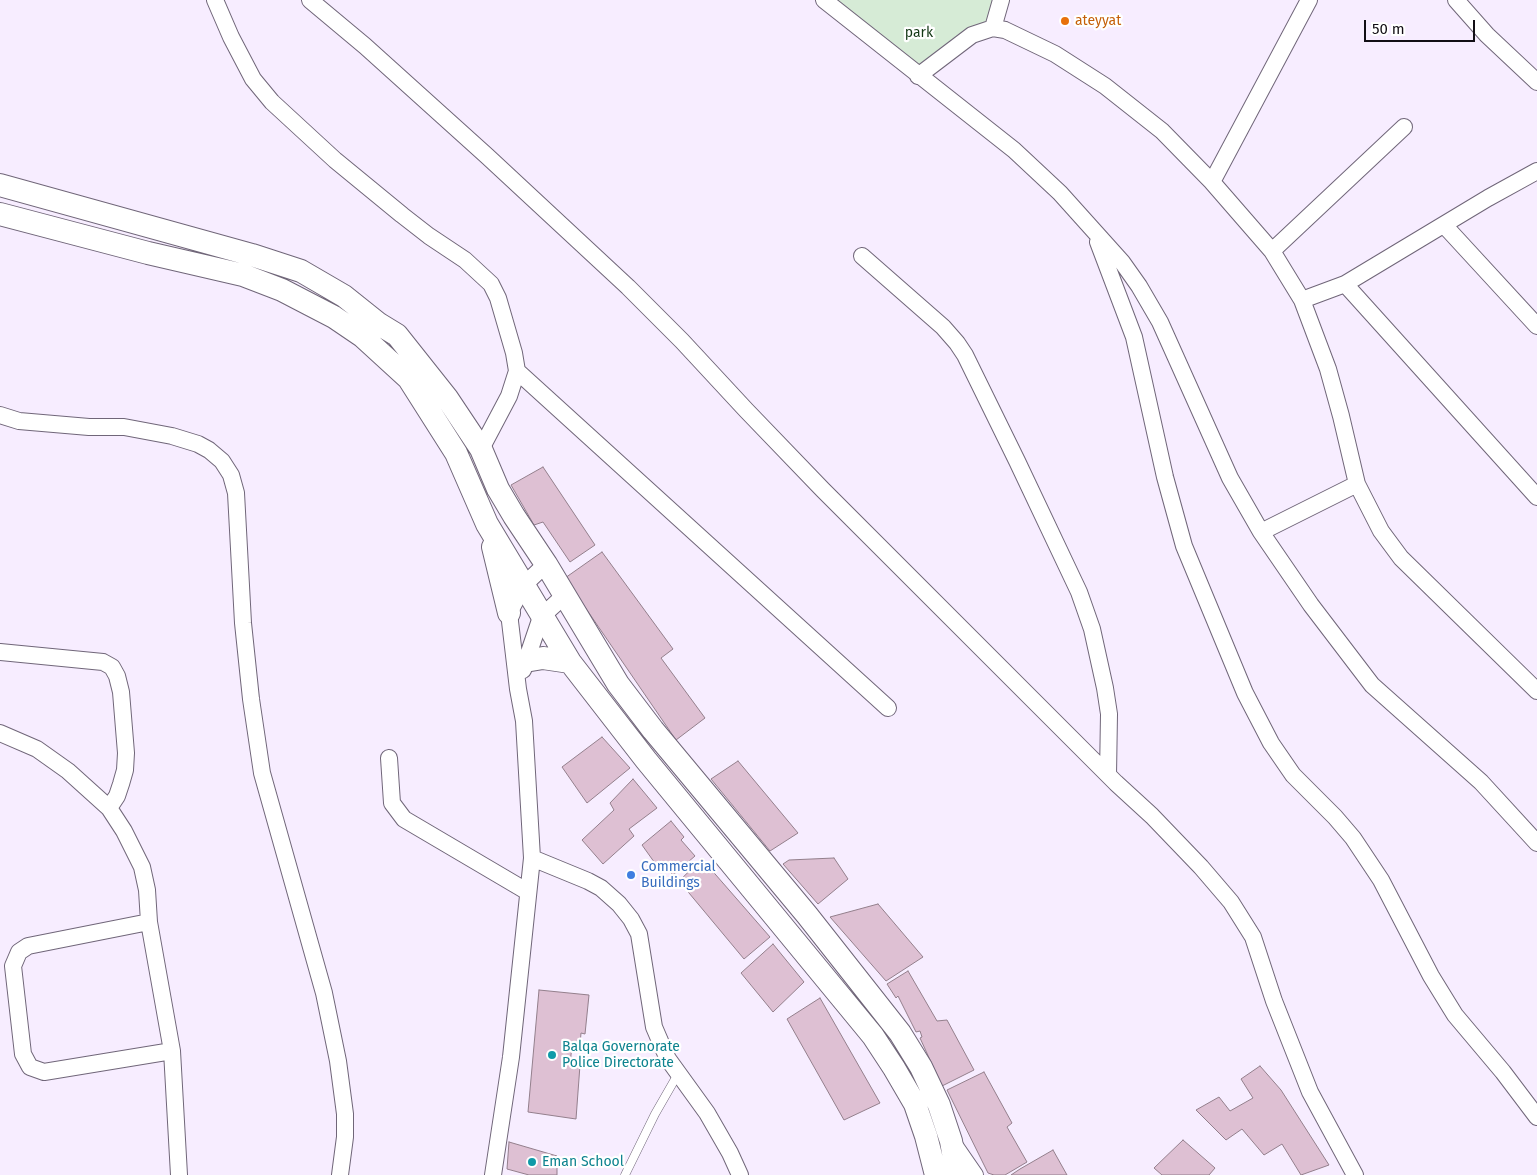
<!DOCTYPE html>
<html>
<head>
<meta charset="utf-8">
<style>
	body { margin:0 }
	#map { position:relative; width:1537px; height:1175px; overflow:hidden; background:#f7edff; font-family:"Fira Sans",sans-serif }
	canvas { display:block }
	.scale { position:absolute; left:1364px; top:20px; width:111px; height:22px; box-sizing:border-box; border:2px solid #120e15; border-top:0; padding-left:6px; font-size:15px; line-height:18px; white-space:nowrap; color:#120e15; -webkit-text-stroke:4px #fff; paint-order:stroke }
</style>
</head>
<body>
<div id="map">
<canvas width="1537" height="1175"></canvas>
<div class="scale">50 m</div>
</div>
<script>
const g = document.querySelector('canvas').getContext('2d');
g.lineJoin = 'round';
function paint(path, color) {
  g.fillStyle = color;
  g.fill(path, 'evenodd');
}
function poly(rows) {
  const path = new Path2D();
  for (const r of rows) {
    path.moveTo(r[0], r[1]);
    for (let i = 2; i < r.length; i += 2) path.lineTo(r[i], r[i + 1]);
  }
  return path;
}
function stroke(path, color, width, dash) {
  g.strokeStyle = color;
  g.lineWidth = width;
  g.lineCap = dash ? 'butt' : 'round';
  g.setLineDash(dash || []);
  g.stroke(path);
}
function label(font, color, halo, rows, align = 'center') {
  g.font = font + ' "Fira Sans",sans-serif';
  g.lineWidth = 4.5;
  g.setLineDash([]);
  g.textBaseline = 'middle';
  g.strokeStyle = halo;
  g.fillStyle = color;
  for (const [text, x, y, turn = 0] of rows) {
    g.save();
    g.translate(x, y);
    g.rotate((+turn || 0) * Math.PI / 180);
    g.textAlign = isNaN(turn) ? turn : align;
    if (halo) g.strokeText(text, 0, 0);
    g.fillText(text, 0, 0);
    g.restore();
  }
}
paint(poly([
	[824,0,1001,0,993,28,918,76]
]), '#d6ebd6');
const building = poly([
	[543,467,595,545,570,562,543,522,534,525,511,485,543,467],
	[602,552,673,649,661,658,705,718,676,740,565,578,602,552],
	[602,737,630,768,587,803,562,767,602,737],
	[738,761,798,833,770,851,711,779,738,761],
	[633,779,657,808,629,829,634,836,603,864,582,840,614,810,610,803,633,779],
	[671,821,684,837,681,840,695,856,673,875,661,863,657,866,642,845,671,821],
	[834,858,848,879,818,904,783,864,789,860,834,858],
	[702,859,770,937,744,959,679,881,702,859],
	[878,904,923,957,886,981,830,917,878,904],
	[773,944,804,982,773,1012,741,973,773,944],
	[908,971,937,1021,947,1020,974,1070,942,1086,920,1038,922,1037,920,1031,916,1032,898,996,896,998,887,984,908,971],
	[539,990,589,995,585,1034,581,1033,580,1045,572,1046,570,1064,580,1065,576,1119,528,1112,539,990],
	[820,998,880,1103,844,1120,787,1019,820,998],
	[1260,1066,1281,1090,1329,1165,1301,1175,1282,1144,1264,1155,1242,1129,1226,1140,1196,1110,1219,1097,1230,1111,1253,1098,1241,1079,1260,1066],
	[984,1072,1012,1123,1007,1127,1027,1162,1005,1175,994,1175,988,1173,947,1090,984,1072],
	[1183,1140,1215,1168,1209,1175,1162,1175,1154,1168,1183,1140],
	[509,1142,557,1156,557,1175,529,1175,507,1169,509,1142],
	[1053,1150,1067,1175,1011,1175,1020,1169,1053,1150]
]);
paint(building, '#dec0d3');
stroke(building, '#937f8c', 1);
const lane = poly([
	[625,1175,655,1114,678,1074]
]);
const street = poly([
	[215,0,231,37,253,79,272,102,335,160,402,215,429,236,465,260,491,284,498,298,514,353,517,371,509,396,481,449],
	[310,0,365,46,487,156,628,287,682,341,746,410,823,490,1116,783,1152,816,1201,867,1231,902,1253,937,1274,1001,1310,1092,1355,1175],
	[824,0,1014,150,1060,193,1122,262,1139,286,1160,322,1230,478,1261,532,1311,605,1372,685,1481,782,1537,843],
	[1456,0,1487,35,1537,82],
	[993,28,1001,0],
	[918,76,972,35,993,28,1005,30,1055,54,1105,86,1162,131,1212,182,1272,251,1302,300,1328,369,1341,416,1357,484,1381,531,1401,558,1537,691],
	[1212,182,1309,0],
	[1444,225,1537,326],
	[1098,242,1134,337,1165,477,1184,546,1245,693,1271,743,1293,775,1335,817,1353,838,1381,880,1431,976,1455,1015,1503,1072,1537,1117],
	[1272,251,1404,127],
	[862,256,943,327,957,343,965,355,1017,461,1079,592,1092,629,1105,688,1109,714,1108,775],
	[1345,284,1537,497],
	[1302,300,1345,284,1488,198,1537,171],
	[517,371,888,708],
	[0,415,19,421,89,427,124,427,172,436,198,444,209,450,222,461,231,475,236,493,243,623,251,699,262,773,324,993,338,1061,345,1114,345,1137,340,1175],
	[1261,532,1357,484],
	[0,652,103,662,112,667,117,676,121,692,126,753,125,770,121,784,117,796,109,808],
	[523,670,541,617,564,596],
	[0,733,37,749,68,771,109,808,124,831,142,867,147,890,149,922,172,1051,179,1175],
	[389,758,392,803,404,819,528,892],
	[532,858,588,881,601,888,619,904,631,919,639,934,654,1027,663,1048,668,1059,707,1113,730,1153,740,1175],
	[149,922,28,946,19,952,13,966,23,1054,30,1067,44,1072,172,1051],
	[955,1146,975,1175],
	[493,1175,511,1057,532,858,524,721,518,689,509,613,524,585,546,564]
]);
const secondary = poly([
	[0,185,252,255,301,271,344,296,379,324,397,335,447,398,481,449,498,489,514,516,546,564,618,684,653,730,807,915,900,1033,921,1067,939,1105,951,1141,957,1175],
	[0,214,148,253,243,275,282,290,334,317,362,336,409,379,456,453,487,524,570,662,646,760,873,1036,894,1068,915,1104,926,1136,936,1175],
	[493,547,509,613],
	[525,661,543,658,570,662]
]);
stroke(lane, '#706679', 9);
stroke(street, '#706679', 18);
stroke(secondary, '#706679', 24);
stroke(lane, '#fff', 8);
stroke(street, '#fff', 16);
stroke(secondary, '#fff', 22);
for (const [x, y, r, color] of [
	[1065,21,5,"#e8710a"],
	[631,875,5,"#3f7fe0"],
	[552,1055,5,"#0f9aa8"],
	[532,1162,5,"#0f9aa8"]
]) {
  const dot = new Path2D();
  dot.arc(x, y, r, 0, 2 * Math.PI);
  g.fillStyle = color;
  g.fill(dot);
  stroke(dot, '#fff', 2);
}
label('14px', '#c56008', '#fff', [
	["ateyyat",1075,21]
], 'left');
label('14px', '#143916', '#fff', [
	["park",919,33]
]);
label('14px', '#366cbe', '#fff', [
	["Commercial",641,867],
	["Buildings",641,883]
], 'left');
label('14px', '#0d838f', '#fff', [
	["Balqa Governorate",562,1047],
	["Police Directorate",562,1063],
	["Eman School",542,1162]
], 'left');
</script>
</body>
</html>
